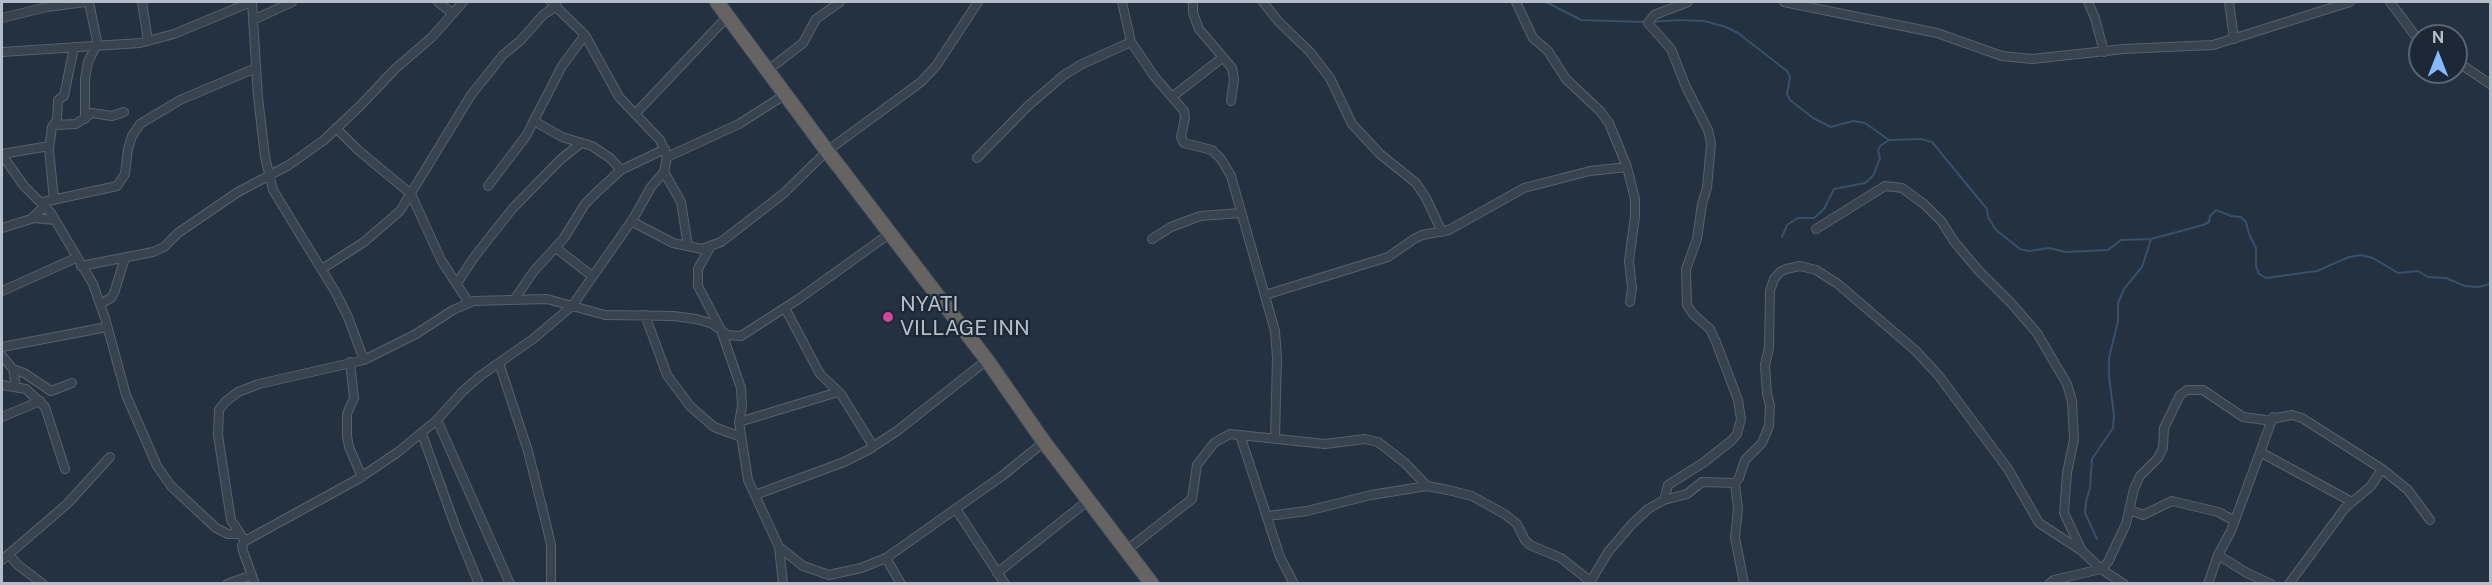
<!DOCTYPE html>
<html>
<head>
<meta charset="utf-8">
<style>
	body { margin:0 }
	#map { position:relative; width:2492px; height:585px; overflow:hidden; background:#233140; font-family:"Public Sans",sans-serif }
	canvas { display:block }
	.frame { position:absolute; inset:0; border:3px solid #b4beca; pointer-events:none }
	.north { position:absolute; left:2408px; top:24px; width:60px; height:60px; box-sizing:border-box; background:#1c2835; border:2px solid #596471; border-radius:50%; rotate:0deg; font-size:16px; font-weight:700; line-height:24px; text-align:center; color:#b4beca }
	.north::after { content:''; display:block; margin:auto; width:21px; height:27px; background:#87bafd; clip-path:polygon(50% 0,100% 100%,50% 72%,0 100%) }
</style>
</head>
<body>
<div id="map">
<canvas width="2492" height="585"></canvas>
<div class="frame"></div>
<div class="north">N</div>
</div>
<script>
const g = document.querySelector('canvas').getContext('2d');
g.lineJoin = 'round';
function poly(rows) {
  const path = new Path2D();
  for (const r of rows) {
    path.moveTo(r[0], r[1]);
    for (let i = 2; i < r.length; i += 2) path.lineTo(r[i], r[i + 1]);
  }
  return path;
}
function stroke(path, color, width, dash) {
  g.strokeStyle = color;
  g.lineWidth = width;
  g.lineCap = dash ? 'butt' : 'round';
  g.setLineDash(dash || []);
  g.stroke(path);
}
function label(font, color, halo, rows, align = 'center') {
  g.font = font + ' "Public Sans",sans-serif';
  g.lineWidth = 4.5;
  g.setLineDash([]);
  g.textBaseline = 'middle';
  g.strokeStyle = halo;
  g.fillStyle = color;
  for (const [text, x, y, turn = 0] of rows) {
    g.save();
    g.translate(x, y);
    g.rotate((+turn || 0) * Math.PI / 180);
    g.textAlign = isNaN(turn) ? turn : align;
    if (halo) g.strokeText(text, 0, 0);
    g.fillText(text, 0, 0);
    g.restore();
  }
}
stroke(poly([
	[1546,2,1581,20,1645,22],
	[1650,22,1679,20,1704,21,1726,27,1738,33,1787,71,1790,77,1787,94,1790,100,1813,118,1831,127,1853,121,1865,123,1889,140,1921,139,1932,142,1987,209,1988,217,1996,230,2020,249,2029,251,2049,248,2066,252,2108,250,2121,240,2151,239,2203,225,2209,222,2210,216,2216,210,2231,216,2241,217,2246,222,2249,234,2256,248,2256,266,2259,274,2266,278,2317,271,2349,257,2361,255,2373,258,2398,273,2418,271,2428,277,2446,278,2465,286,2478,287,2490,284],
	[1782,237,1787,225,1798,218,1814,218,1824,209,1834,189,1865,183,1873,176,1880,158,1878,151,1880,146,1889,140],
	[2097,539,2085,513,2086,502,2090,488,2092,459,2113,428,2114,415,2109,377,2109,358,2118,321,2118,303,2124,289,2142,267,2151,239]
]), '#38506a', 2);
const minor = poly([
	[89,2,98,46],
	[142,2,148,41],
	[252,2,258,97,265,157,273,190,336,293,348,317,364,360],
	[438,2,451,12],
	[1122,2,1131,42,1154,76,1184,111,1185,118,1181,137,1184,143,1212,150,1221,159,1231,176,1275,331,1277,358,1275,438],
	[1193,2,1193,13,1199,29,1232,68,1234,79,1231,101],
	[1263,2,1278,21,1310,52,1330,78,1352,124,1380,154,1416,183,1426,198,1442,232],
	[1516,2,1533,38,1548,51,1566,79,1600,111,1609,123,1627,167,1635,199,1635,216,1629,261,1632,288,1630,302],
	[1784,2,1937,33,2002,56,2032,59,2124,49,2213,45,2350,2],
	[2088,2,2095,18,2104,52],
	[2229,2,2234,39],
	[2390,2,2420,42],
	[2,18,47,7,85,2],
	[253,20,292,2],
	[2,52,140,43,174,34,251,2],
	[2456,61,2490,84],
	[768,70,803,43,816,19,840,2],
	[1172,97,1222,58],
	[635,114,728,16],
	[85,119,85,79,88,62,96,46],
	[534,121,562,137,592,146,610,158,621,170],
	[54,125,76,124,92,113,112,116,124,112],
	[336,128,358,150,411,194,441,260,469,303],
	[2,154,49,146],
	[2,155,24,186,51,213,93,284,105,318,126,395,157,466,171,486,216,528,228,534,240,534],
	[667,157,739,124,786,94],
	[977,158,1028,106,1064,75,1082,64,1131,42],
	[664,172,681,202,688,246],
	[488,186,526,136,562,66,585,35],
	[54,200,49,149,52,127,57,120,58,100,64,96,74,47],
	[43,202,117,186,125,174,128,149,132,136,140,124,180,100,256,68],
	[33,218,55,220],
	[631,221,673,243,702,249,721,242,783,194,827,151,921,82,936,66,978,2],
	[2,228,31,219,45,206],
	[1816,229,1885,186,1902,188,1924,204,1942,222,1953,240,1978,270,2011,303,2037,333,2067,384,2072,401,2074,439,2067,473,2064,513,2081,549],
	[1152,239,1171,227,1200,216,1241,213],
	[710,247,698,269,698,286,721,330,741,388,742,407,739,422,748,480,779,547,803,566,829,575,861,568,886,558,1002,476,1044,442],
	[556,248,592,276],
	[81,266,153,252,164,247,178,233,238,192,289,165,324,140,361,105,395,69,432,37,463,2],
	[322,269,364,242,400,211,471,95,503,55,520,41,544,14,557,6],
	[457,283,475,256,513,208,561,159,581,143],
	[2,291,76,258],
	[1265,295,1388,257,1414,239,1422,235,1449,230,1524,188,1590,171,1627,167],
	[514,300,534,271,564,238,585,204,598,191,621,170,665,149],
	[100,304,111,298,114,293,125,258],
	[785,308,820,374,841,394,873,446],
	[645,315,667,375,690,406,714,427,741,437],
	[2,347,107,327],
	[2,356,13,369,16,386],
	[350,362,354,398,347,414,347,436,349,447,362,477],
	[499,363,528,451,546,523,551,545,551,584],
	[13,369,24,373,51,391,72,383],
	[2,385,26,389,45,407,65,469],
	[2,417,40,401],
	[437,420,510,584],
	[739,422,838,392],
	[422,434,456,528,479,584],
	[1240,435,1280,557,1294,584],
	[2260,452,2352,502],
	[1735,483,1738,509,1735,537,1744,584],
	[755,495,844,462,868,450,897,431,987,360],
	[1664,500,1668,485,1703,463,1731,441,1737,434,1741,419,1738,400,1716,342,1710,329,1693,314,1687,305,1686,269,1697,239,1702,204,1707,188,1711,143,1708,130,1686,87,1671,49,1648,23,1654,15,1688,2],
	[956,509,1005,584],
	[2130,510,2143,515,2172,501,2218,512,2235,521],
	[1268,516,1307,511,1371,495,1427,486,1448,490,1472,496,1506,515,1517,524,1525,540,1530,545,1561,558,1590,581],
	[245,541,231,520,218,435,219,410,225,402,238,392,259,384,364,360,416,334,453,310,474,301,547,299,605,315,674,316,696,319,713,324,727,335,741,336,800,298,889,234],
	[779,547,783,584],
	[1128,549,1192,499,1197,465,1214,443,1230,434,1325,444,1365,439,1378,442,1405,463,1427,486],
	[9,555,18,565,43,584],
	[2218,555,2247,573,2271,584],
	[886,558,901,584],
	[2,560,67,504,110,457],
	[997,573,1090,499],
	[227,584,252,575],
	[255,584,243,551,242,546,245,541,358,479,398,452,437,420,462,392,480,376,533,339,572,306,633,219,651,187,664,172,667,157,660,140,619,97,585,35,551,2],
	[1589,584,1608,552,1632,524,1648,509,1664,500,1687,494,1702,482,1735,483,1739,478,1745,460,1762,443,1769,426,1770,405,1767,394,1765,365,1769,348,1770,291,1774,279,1780,272,1786,269,1800,266,1816,270,1838,284,1916,351,1939,376,2008,469,2039,523,2082,551,2101,569,2124,584],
	[2049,584,2054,580,2101,569,2108,562,2126,524,2134,489,2140,476,2158,458,2163,448,2164,428,2180,395,2187,390,2203,390,2243,417,2265,420,2292,415,2302,418,2382,469,2408,490,2430,520],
	[2208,584,2218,555,2231,531,2273,417],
	[2289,584,2345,508,2371,486,2382,469]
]);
const trunk = poly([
	[717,2,827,151,987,360,1044,442,1152,584]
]);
stroke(minor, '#56616d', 10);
stroke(trunk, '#434e5a', 16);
stroke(minor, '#384350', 8);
stroke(trunk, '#666462', 14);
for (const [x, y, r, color] of [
	[888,317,6,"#d1479c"]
]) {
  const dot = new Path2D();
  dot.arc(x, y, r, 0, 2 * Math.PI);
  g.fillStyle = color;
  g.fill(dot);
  stroke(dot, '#1c2835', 2);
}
label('21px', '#b4beca', '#1c2835', [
	["NYATI",900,305],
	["VILLAGE INN",900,329]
], 'left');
</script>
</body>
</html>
